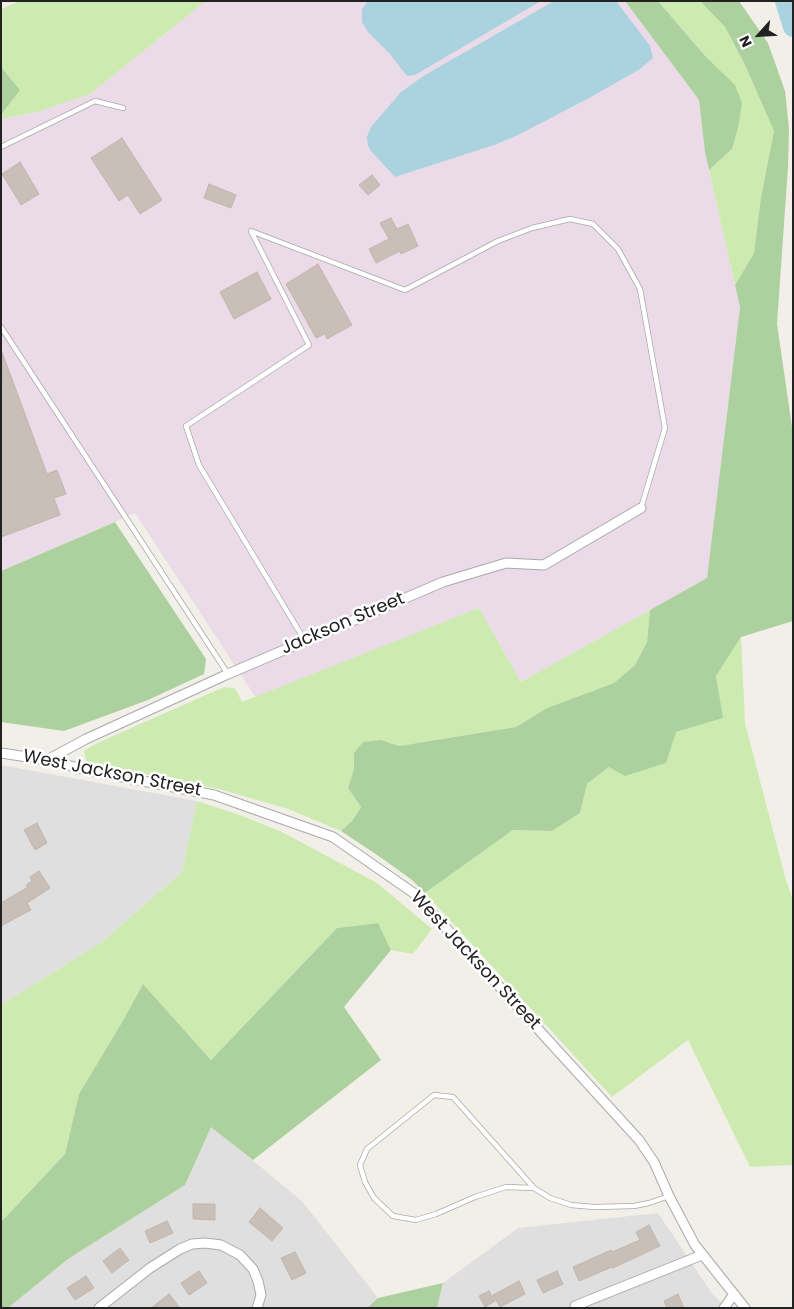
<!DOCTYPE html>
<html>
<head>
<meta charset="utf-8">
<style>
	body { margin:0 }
	#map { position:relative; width:794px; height:1309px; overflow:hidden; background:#f2efe9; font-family:Poppins,sans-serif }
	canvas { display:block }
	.frame { position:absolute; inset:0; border:2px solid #222; pointer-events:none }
	.north { position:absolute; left:734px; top:10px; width:50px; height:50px; -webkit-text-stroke:4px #fff; paint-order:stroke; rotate:244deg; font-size:14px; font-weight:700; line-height:20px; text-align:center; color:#222 }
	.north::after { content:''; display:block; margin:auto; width:18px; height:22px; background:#222; clip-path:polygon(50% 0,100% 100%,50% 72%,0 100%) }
</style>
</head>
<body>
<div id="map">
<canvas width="794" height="1309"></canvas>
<div class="frame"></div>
<div class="north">N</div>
</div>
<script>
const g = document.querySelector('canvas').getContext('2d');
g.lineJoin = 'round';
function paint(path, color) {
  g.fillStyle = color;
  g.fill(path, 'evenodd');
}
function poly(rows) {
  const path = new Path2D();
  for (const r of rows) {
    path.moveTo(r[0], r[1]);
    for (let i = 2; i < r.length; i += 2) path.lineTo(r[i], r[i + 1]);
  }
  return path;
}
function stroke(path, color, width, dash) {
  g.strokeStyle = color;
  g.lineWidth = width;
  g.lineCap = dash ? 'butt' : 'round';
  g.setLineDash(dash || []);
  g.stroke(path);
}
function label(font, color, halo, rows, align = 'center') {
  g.font = font + ' Poppins,sans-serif';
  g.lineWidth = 5;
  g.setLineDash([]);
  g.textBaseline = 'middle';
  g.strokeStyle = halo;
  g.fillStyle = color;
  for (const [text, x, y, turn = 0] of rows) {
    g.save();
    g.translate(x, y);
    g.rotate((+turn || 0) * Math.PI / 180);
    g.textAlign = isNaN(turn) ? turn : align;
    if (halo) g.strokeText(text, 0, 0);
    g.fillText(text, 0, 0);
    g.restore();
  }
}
paint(poly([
	[1,765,197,801,182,872,102,942,1,1005],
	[211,1126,302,1201,378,1298,367,1308,8,1308,68,1259,185,1185],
	[658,1213,711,1292,726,1308,437,1308,443,1283,518,1228]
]), '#e0dfdf');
paint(poly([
	[206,1,625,1,699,100,705,152,740,307,707,578,521,682,479,608,256,698,135,513,1,571,1,119,37,112,90,94]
]), '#ebdbe8');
paint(poly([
	[20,1,206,1,90,94,37,112,1,119,1,115,20,90,1,67,1,9],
	[658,1,700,1,725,27,744,63,774,131,761,197,754,253,735,285,709,170,732,149,706,57],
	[479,608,521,682,650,610,647,642,635,665,614,683,547,708,516,727,399,746,381,740,354,753,354,769,348,788,361,807,352,821,341,831,288,809,219,789,87,762,85,756,84,751,93,745,224,687,235,688,242,702],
	[741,637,745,723,785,877,793,900,793,1165,750,1167,688,1040,612,1097,425,893,513,830,552,831,580,813,587,784,609,767,676,732,722,718,716,676],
	[197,801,240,815,284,833,377,883,432,929,413,954,391,950,378,923,337,928,211,1060,143,984,125,1018,79,1094,65,1154,1,1222,1,1005,102,942,182,872]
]), '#cdebb0');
paint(poly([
	[625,1,658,1,706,57,735,85,742,103,738,128,732,149,709,170,705,152,699,100],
	[700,1,739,1,768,43,785,91,789,129,788,167,777,324,793,434,793,621,741,637,716,676,723,718,676,732,666,763,625,776,609,767,587,784,580,813,552,831,513,830,425,893,412,880,383,859,341,831,352,821,361,807,348,788,354,769,354,753,363,742,381,740,399,746,516,727,547,708,614,683,635,665,647,642,650,610,707,578,740,307,735,285,754,253,761,197,774,131,744,63,725,27],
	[1,67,20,90,1,115],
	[115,522,206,659,204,674,148,700,64,731,1,722,1,571],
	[378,923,391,950,344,1007,381,1060,253,1160,211,1127,185,1185,68,1259,8,1308,1,1308,1,1222,65,1154,79,1094,124,1019,143,984,211,1060,337,928],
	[443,1283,437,1308,367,1308,378,1298]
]), '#add19e');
paint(poly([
	[368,1,541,1,415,75,407,76,390,54,368,32,362,22,362,9],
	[554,1,616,1,650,46,653,58,640,69,589,98,518,135,497,144,395,177,371,151,368,146,367,137,371,127,401,92,425,75]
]), '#aad3df');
stroke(poly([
	[785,1,793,27]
]), '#aad3df', 20);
const building = poly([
	[122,138,162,200,140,214,128,195,119,201,91,158,122,138],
	[20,162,39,194,21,205,2,174,20,162],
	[372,175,380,185,368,195,359,185,372,175],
	[209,184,236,195,231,208,204,198,209,184],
	[391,218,397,229,408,224,418,246,401,254,400,251,376,263,369,249,389,239,380,223,391,218],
	[318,264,352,325,327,339,325,334,316,338,286,284,318,264],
	[257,272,271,299,234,319,220,292,257,272],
	[2,352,47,474,57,470,66,494,54,498,60,515,1,537,2,352],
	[37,823,47,843,35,850,24,830,37,823],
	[39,871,50,888,27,903,31,910,1,926,1,903,28,887,26,885,32,881,30,877,39,871],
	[193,1204,215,1204,215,1220,193,1219,193,1204],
	[260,1208,283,1228,272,1241,249,1222,260,1208],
	[167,1221,173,1233,150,1243,145,1231,167,1221],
	[649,1225,660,1246,613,1268,612,1267,579,1281,573,1267,611,1250,612,1252,640,1240,636,1232,649,1225],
	[120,1248,129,1260,112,1273,103,1261,120,1248],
	[295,1252,306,1273,292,1280,281,1258,295,1252],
	[199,1271,207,1283,189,1295,181,1283,199,1271],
	[557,1271,563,1284,543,1293,537,1280,557,1271],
	[86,1276,94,1288,75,1300,67,1288,86,1276],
	[519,1281,525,1294,500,1307,493,1295,519,1281],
	[489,1291,495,1301,485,1307,479,1296,489,1291],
	[169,1294,180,1308,151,1308,169,1294],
	[678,1294,684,1308,667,1308,664,1301,678,1294]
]);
paint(building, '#c7bfb8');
stroke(building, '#c4b6ab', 1);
const lane = poly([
	[1,147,95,101,123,108],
	[251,231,405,290,498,241,532,228,570,219,593,224,618,249,640,289,665,428,641,508],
	[251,231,309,345,186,426,199,465,305,641],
	[1,327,228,674],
	[534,1188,506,1187,475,1197,436,1214,416,1220,393,1216,374,1198,365,1182,360,1165,367,1149,434,1095,453,1097,534,1188,550,1198,571,1205,594,1207,634,1206,649,1203,669,1196]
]);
const street = poly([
	[1,753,47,760,87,770,214,795,333,837,415,894,639,1140,654,1162,669,1196,695,1245,745,1308],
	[47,760,86,739,228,674,443,582,506,563,544,565,641,508],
	[99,1308,150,1268,180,1249,192,1244,205,1243,221,1245,240,1255,253,1269,258,1281,261,1295,257,1308],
	[575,1308,575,1306,592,1299,702,1255],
	[724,1308,734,1294]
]);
stroke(lane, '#a9a9a9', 6);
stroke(street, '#a9a9a9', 11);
stroke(lane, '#fff', 4.5);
stroke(street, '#fff', 9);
label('18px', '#222', '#fff', [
	["Jackson Street",343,624,-23],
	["West Jackson Street",112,774,11],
	["West Jackson Street",475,961,47]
]);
</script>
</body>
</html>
